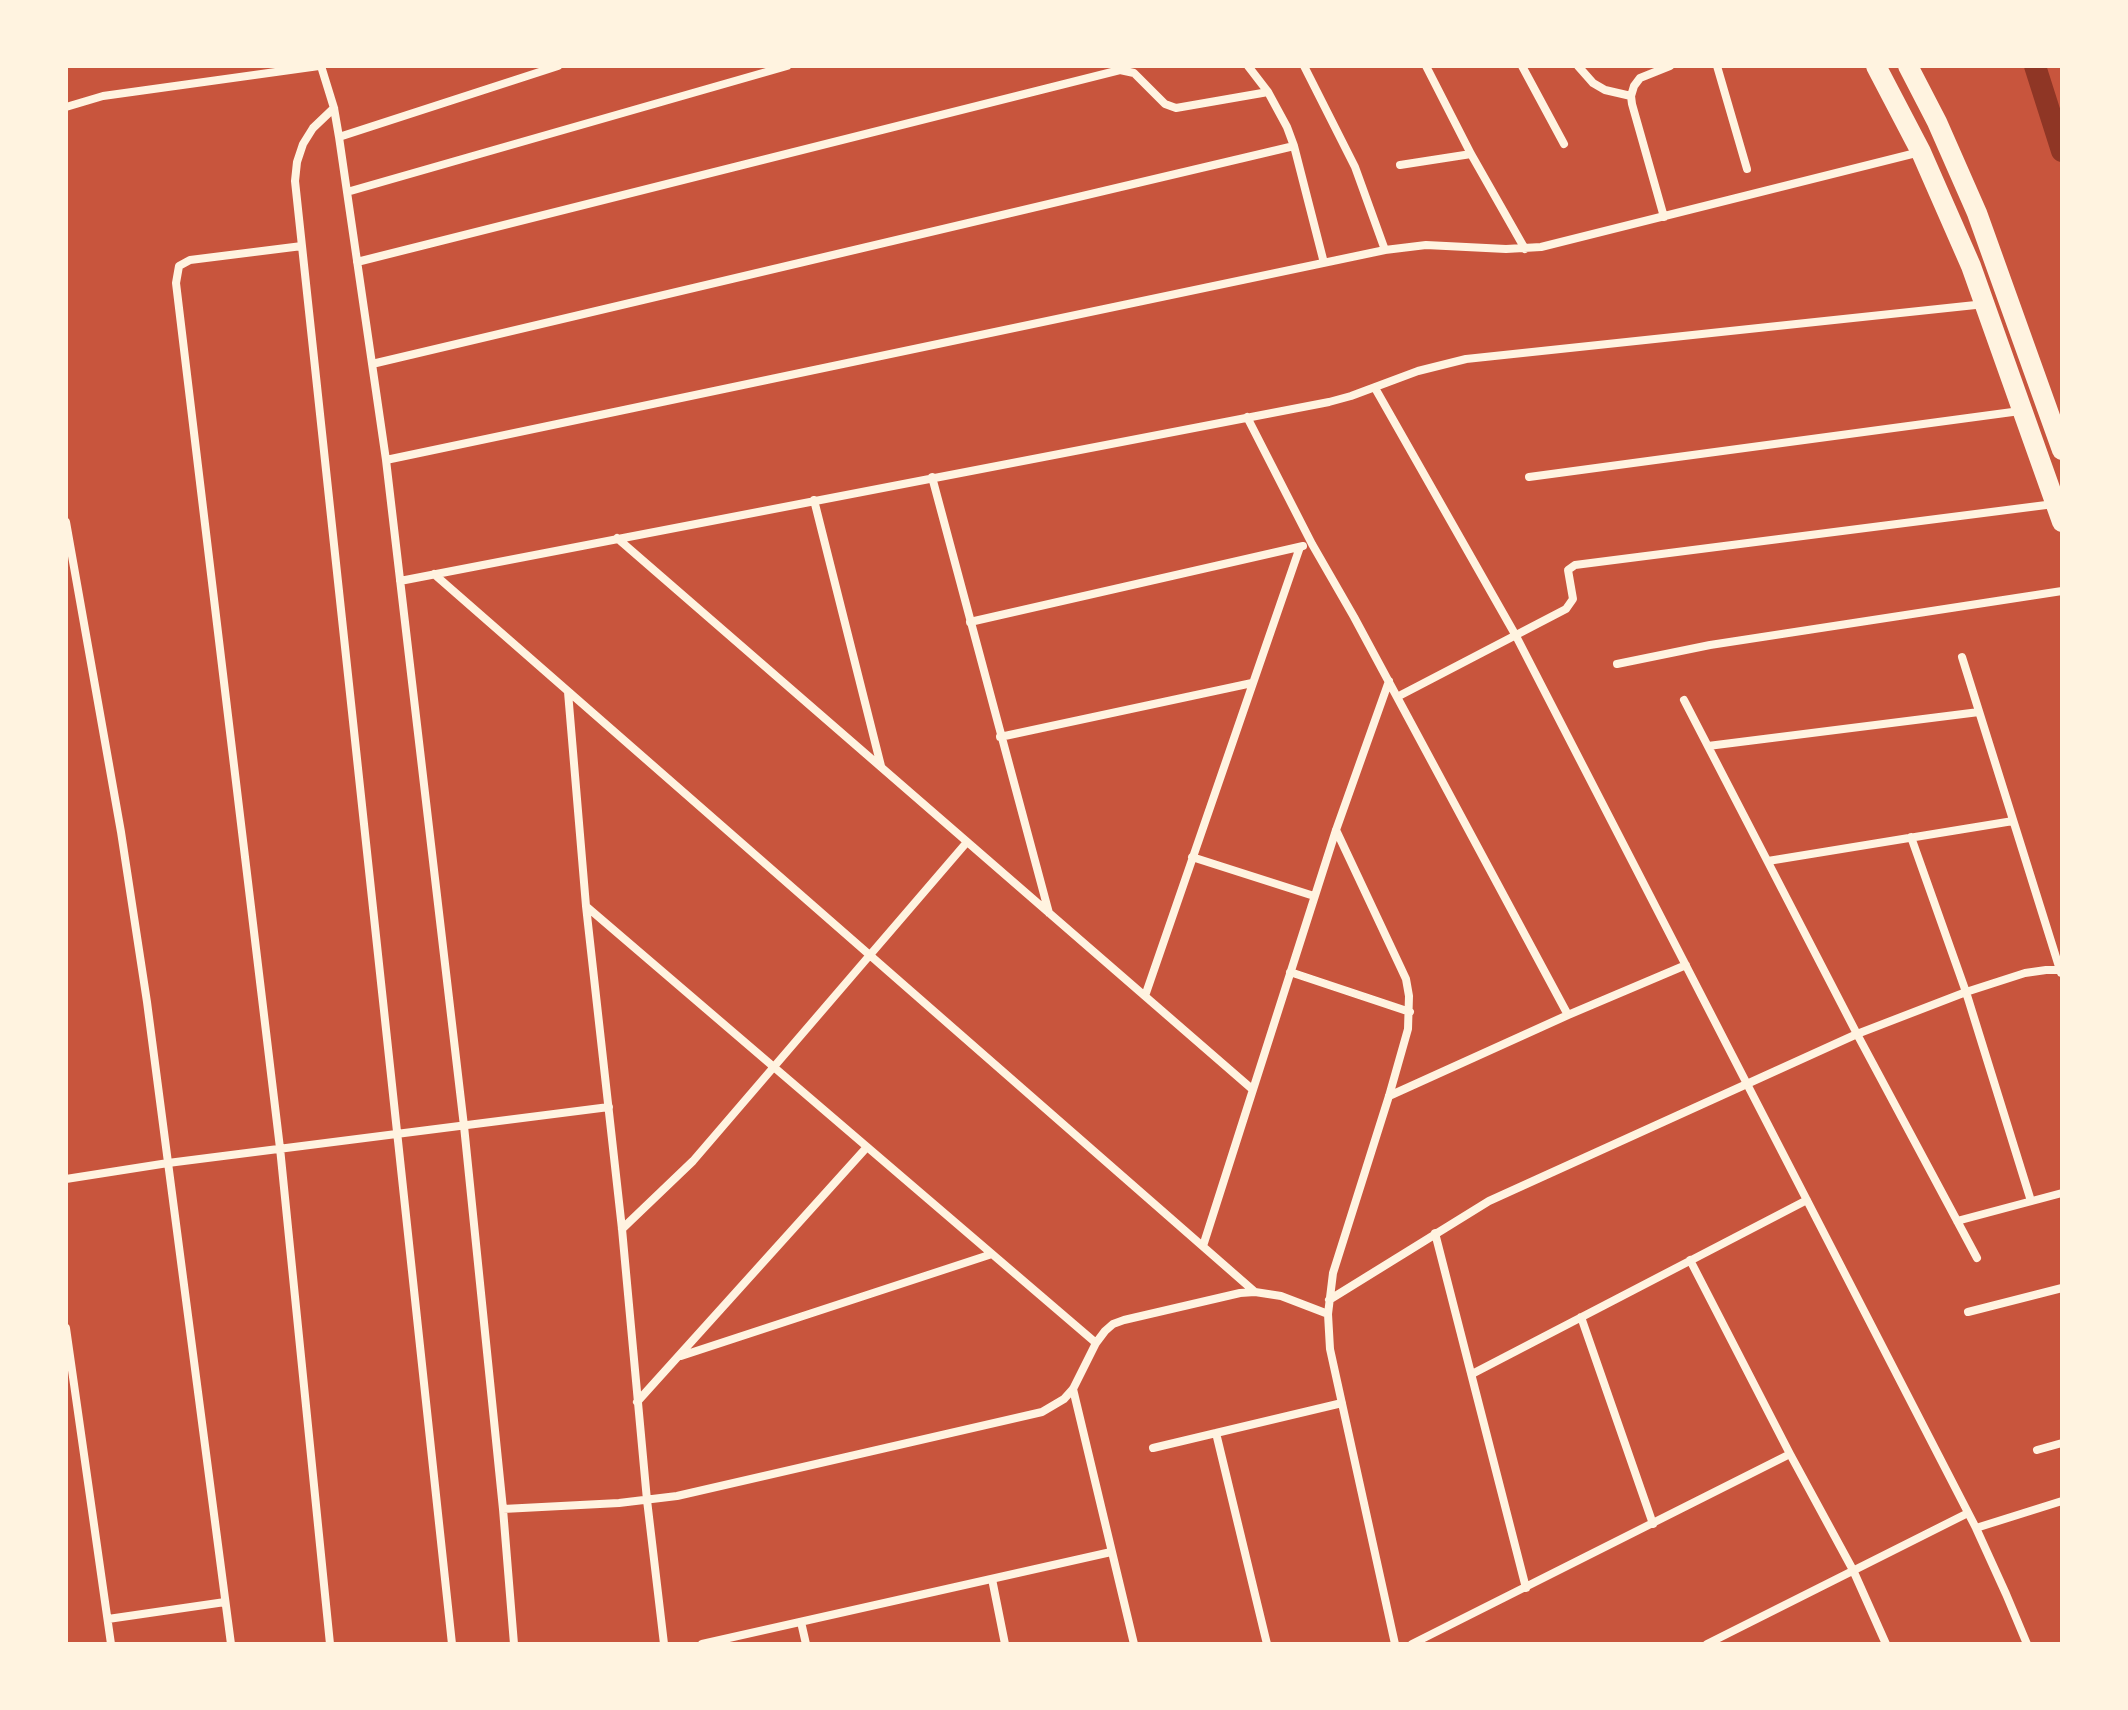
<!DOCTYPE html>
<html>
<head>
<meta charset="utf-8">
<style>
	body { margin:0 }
	#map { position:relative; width:2128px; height:1710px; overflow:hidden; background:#c8553d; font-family:"DM Sans",sans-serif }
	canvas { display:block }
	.frame { position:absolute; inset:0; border:68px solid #fff3e0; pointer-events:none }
</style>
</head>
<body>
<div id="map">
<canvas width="2128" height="1710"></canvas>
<div class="frame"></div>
</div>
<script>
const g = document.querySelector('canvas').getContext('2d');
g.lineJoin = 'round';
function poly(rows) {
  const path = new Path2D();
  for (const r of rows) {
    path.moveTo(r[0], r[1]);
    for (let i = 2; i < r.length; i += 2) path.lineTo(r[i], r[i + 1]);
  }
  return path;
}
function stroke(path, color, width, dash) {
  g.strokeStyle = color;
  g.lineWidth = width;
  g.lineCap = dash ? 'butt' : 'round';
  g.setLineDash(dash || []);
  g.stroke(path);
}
stroke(poly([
	[2035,66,2062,151]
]), '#8f3625', 22);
stroke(poly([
	[321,66,334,108,339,137,386,460,464,1126,503,1509,514,1644],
	[1248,66,1268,92,1287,127,1294,146,1324,263],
	[1304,66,1355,167,1385,250],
	[1426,66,1471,154,1525,249],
	[1522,66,1564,144],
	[1578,66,1593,83,1605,90,1631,96],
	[1717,66,1747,169],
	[66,107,103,96,319,66],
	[334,108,313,128,303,144,297,162,295,181,452,1644],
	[339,137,558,66],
	[1400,165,1471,154],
	[347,192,787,66],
	[1664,217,1632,104,1631,96,1634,86,1640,78,1670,66],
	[302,246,190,260,179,266,176,283,280,1148,330,1644],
	[357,262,1120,70,1134,73,1165,104,1176,108,1268,92],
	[372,364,1294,146],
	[1375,388,1516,636,1976,1528,2006,1594,2027,1644],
	[1247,417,1312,544,1354,617,1568,1015],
	[386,460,1385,250,1426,245,1506,249,1541,247,1920,152],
	[932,477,1049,913],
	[1529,477,2020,411],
	[814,500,881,766],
	[66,522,121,832,147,1002,231,1644],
	[617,538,1252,1089],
	[434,574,1255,1292],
	[400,581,1329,402,1351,396,1418,371,1466,359,1985,304],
	[970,622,1303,546],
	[1962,657,2061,973],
	[1617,664,1710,645,2062,591],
	[568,692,586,906,622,1229,647,1500,664,1644],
	[1397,697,1566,609,1573,599,1568,570,1575,565,2054,504],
	[1684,700,1857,1034,1977,1258],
	[1000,737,1252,683],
	[1708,746,1979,712],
	[1336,830,1399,964,1406,979,1409,996,1408,1029,1389,1096,1333,1273,1328,1314,1330,1349,1395,1644],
	[1911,837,1966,992,2031,1201],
	[1192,857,1314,896],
	[1768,861,2013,821],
	[587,907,1096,1343],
	[1290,972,1410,1012],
	[1145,996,1300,547],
	[1389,1096,1568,1015,1686,965],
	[66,1179,168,1163,609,1107],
	[1957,1221,2062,1193],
	[622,1229,693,1161,967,842],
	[1435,1233,1526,1588],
	[1203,1246,1336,830,1389,681],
	[1690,1260,1790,1454,1853,1570,1886,1644],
	[1329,1300,1489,1201,1857,1034,1966,992,2025,973,2046,970,2062,970],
	[1968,1312,2062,1288],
	[1581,1317,1653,1524],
	[66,1328,111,1644],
	[681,1356,992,1254],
	[1472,1374,1807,1200],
	[1073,1389,1134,1644],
	[637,1402,867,1147],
	[1216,1433,1267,1644],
	[1153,1448,1342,1403],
	[2037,1450,2062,1443],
	[503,1509,619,1503,677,1496,1042,1412,1064,1399,1073,1389,1096,1343,1105,1331,1113,1324,1124,1320,1240,1293,1255,1292,1281,1296,1328,1314],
	[1976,1528,2062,1501],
	[992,1579,1005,1644],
	[108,1619,225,1602],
	[801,1622,806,1644],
	[702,1644,1111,1552],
	[1412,1644,1790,1454],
	[1707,1644,1968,1513]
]), '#fff3e0', 8);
stroke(poly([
	[1876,66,1921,152,1971,266,2062,522],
	[1908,66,1937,122,1977,213,2062,450]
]), '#fff3e0', 20);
</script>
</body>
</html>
